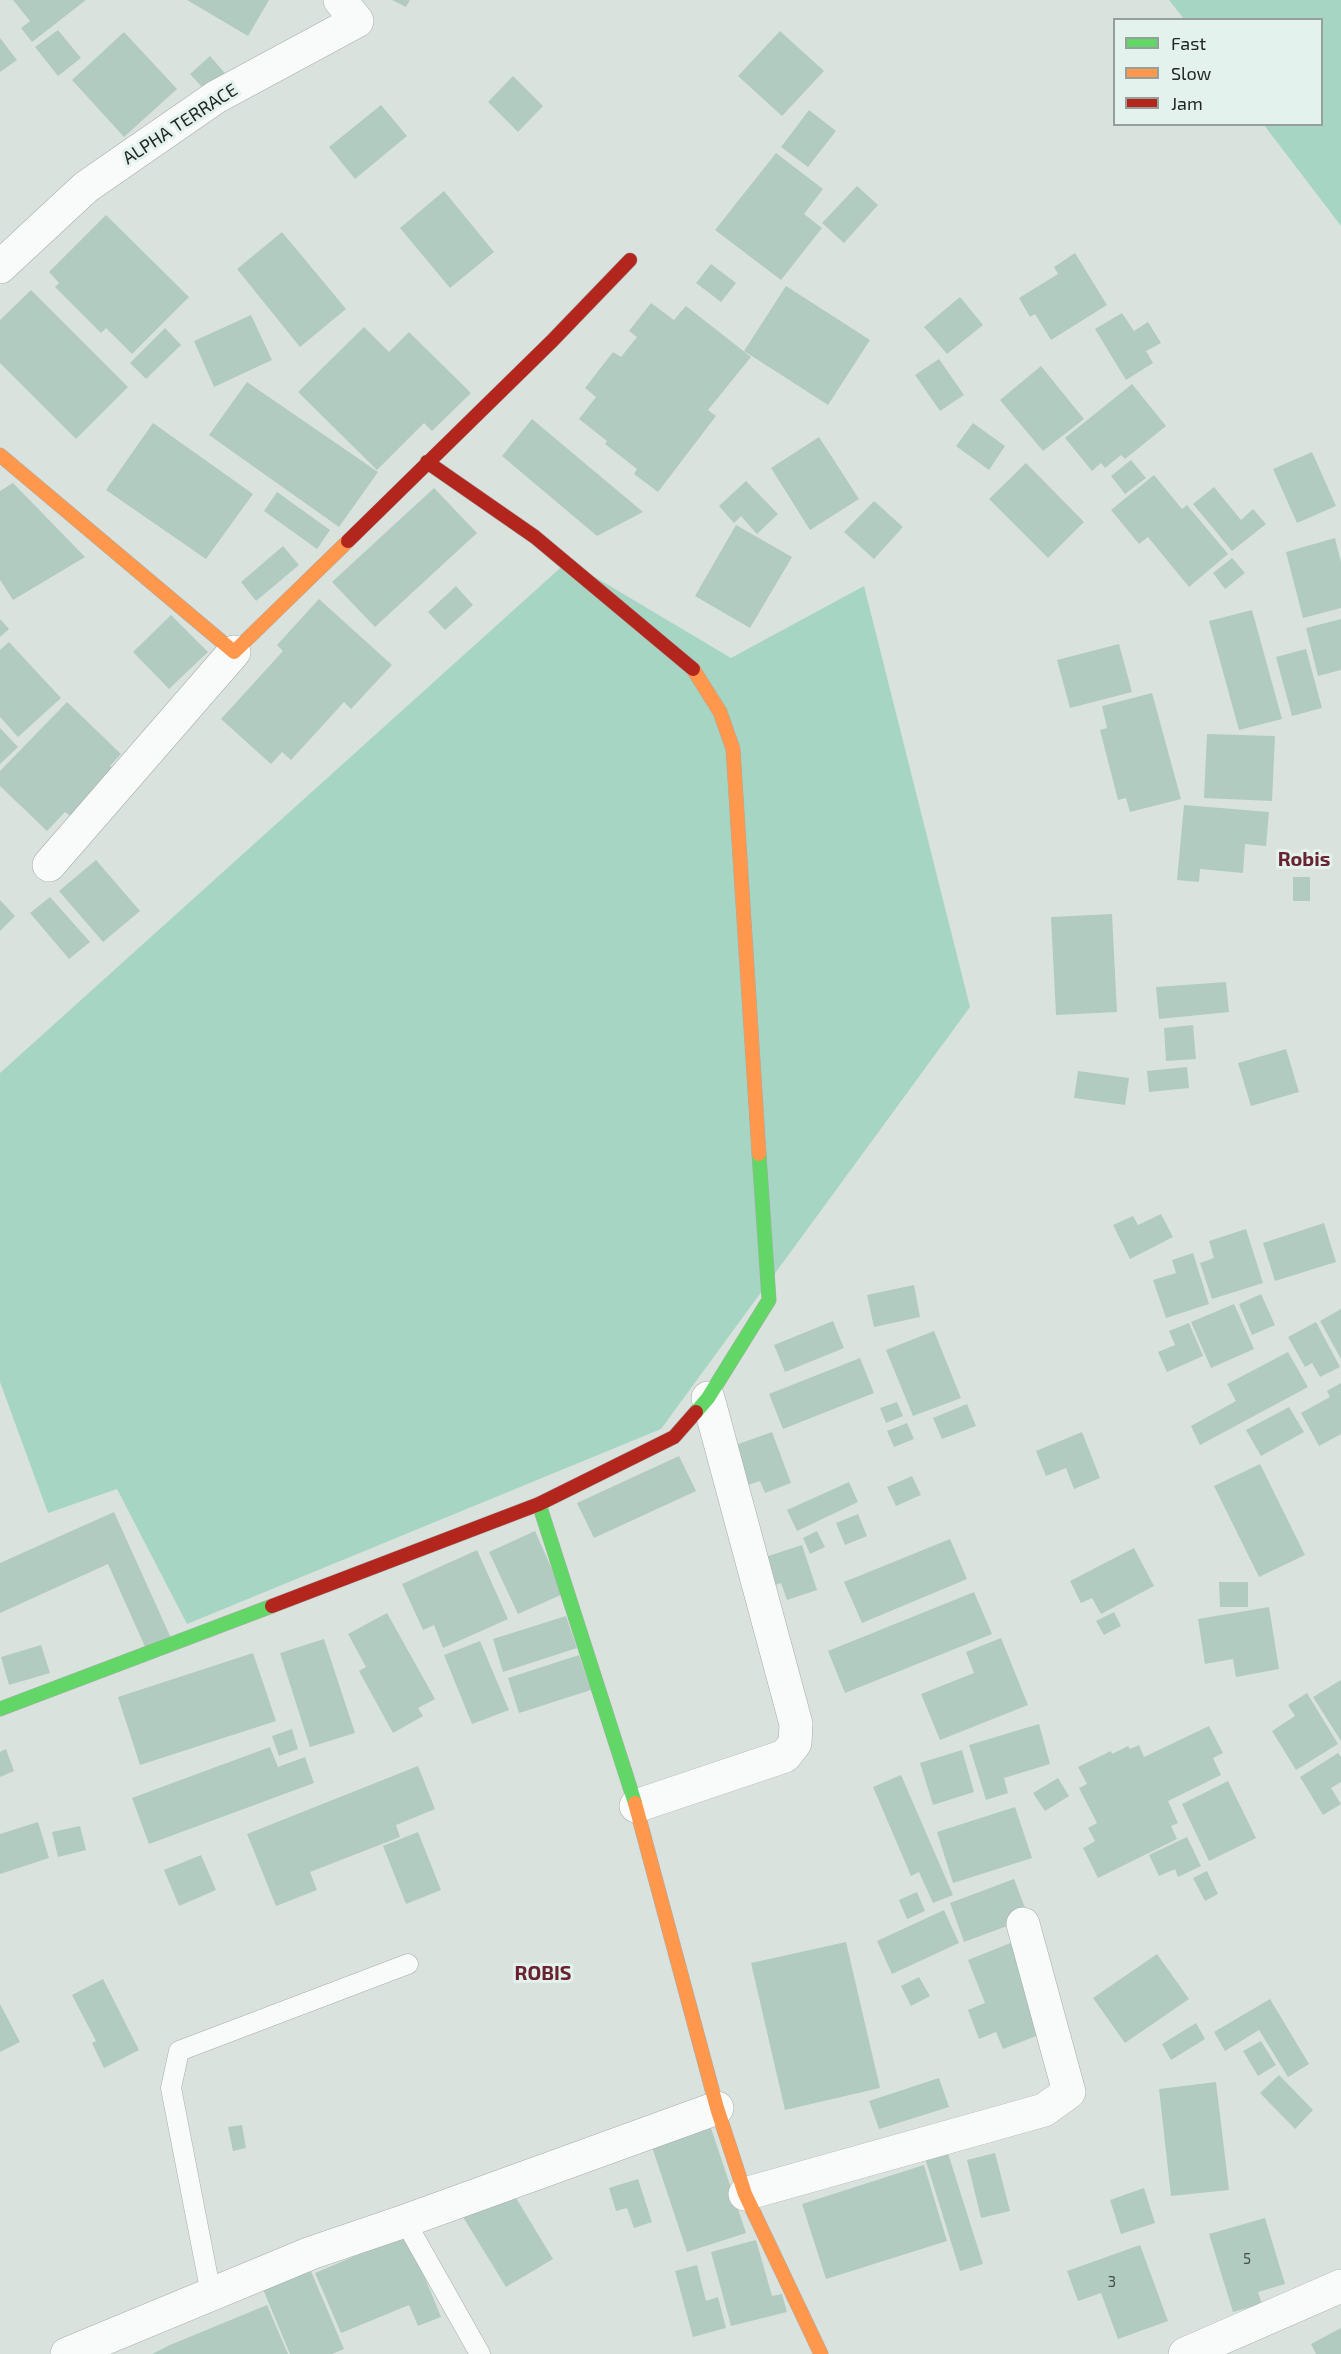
<!DOCTYPE html>
<html>
<head>
<meta charset="utf-8">
<style>
	body { margin:0 }
	#map { position:relative; width:1341px; height:2354px; overflow:hidden; background:#dae2de; font-family:"Exo 2",sans-serif }
	canvas { display:block }
	.legend { position:absolute; left:1113px; top:18px; width:210px; height:108px; box-sizing:border-box; background:#e3f2ec; border:2px solid #95a09c; margin:0; padding:8px 10px; list-style:none; font-size:18px; color:#212624 }
	.legend li { display:flex; align-items:center; gap:12px; height:30px }
	.legend b { width:30px; border:2px solid #95a09c }
</style>
</head>
<body>
<div id="map">
<canvas width="1341" height="2354"></canvas>
<ul class="legend">
<li><b style="height:8px;background:#63d668"></b>Fast</li>
<li><b style="height:8px;background:#ff974d"></b>Slow</li>
<li><b style="height:8px;background:#b3261e"></b>Jam</li>
</ul>
</div>
<script>
const g = document.querySelector('canvas').getContext('2d');
g.lineJoin = 'round';
function paint(path, color) {
  g.fillStyle = color;
  g.fill(path, 'evenodd');
}
function poly(rows) {
  const path = new Path2D();
  for (const r of rows) {
    path.moveTo(r[0], r[1]);
    for (let i = 2; i < r.length; i += 2) path.lineTo(r[i], r[i + 1]);
  }
  return path;
}
function stroke(path, color, width, dash) {
  g.strokeStyle = color;
  g.lineWidth = width;
  g.lineCap = dash ? 'butt' : 'round';
  g.setLineDash(dash || []);
  g.stroke(path);
}
function label(font, color, halo, rows, align = 'center') {
  g.font = font + ' "Exo 2",sans-serif';
  g.lineWidth = 6;
  g.setLineDash([]);
  g.textBaseline = 'middle';
  g.strokeStyle = halo;
  g.fillStyle = color;
  for (const [text, x, y, turn = 0] of rows) {
    g.save();
    g.translate(x, y);
    g.rotate((+turn || 0) * Math.PI / 180);
    g.textAlign = isNaN(turn) ? turn : align;
    if (halo) g.strokeText(text, 0, 0);
    g.fillText(text, 0, 0);
    g.restore();
  }
}
paint(poly([
	[1169,0,1341,0,1341,226,1264,125,1322,124,1322,20,1184,19],
	[568,561,731,658,864,586,970,1007,661,1429,187,1624,117,1489,48,1513,0,1382,0,1073]
]), '#a7d5c3');
paint(poly([
	[13,0,86,0,32,42,21,28,30,21],
	[187,0,269,0,248,36],
	[392,0,410,0,406,7],
	[58,30,81,58,58,76,35,47],
	[780,31,824,71,782,116,738,76],
	[124,32,177,89,124,137,72,80],
	[0,38,17,60,0,72],
	[210,56,230,79,211,97,190,74],
	[513,76,543,106,518,132,488,102],
	[381,105,407,136,355,179,329,147],
	[809,110,836,131,808,167,781,147],
	[776,153,823,189,804,214,822,228,781,280,715,230],
	[857,186,878,205,844,243,822,223],
	[444,191,494,252,450,288,400,228],
	[106,215,189,297,132,354,106,328,101,333,55,287,59,283,49,272],
	[282,232,346,309,300,347,237,269],
	[1075,253,1107,305,1051,340,1035,314,1030,317,1019,298,1058,274,1054,267],
	[711,264,736,283,721,302,696,283],
	[786,286,870,340,828,405,744,351],
	[31,290,128,387,76,439,0,363,0,320],
	[960,297,983,325,947,354,924,327],
	[651,303,674,320,686,306,751,357,708,410,716,416,658,492,634,474,637,469,605,444,607,441,579,419,596,397,585,388,613,352,621,357,637,337,629,331],
	[1122,313,1134,331,1148,322,1161,343,1146,351,1153,363,1126,380,1095,329],
	[251,315,272,360,214,387,194,341],
	[364,327,389,352,409,332,471,393,432,431,424,423,377,470,298,392],
	[165,328,181,345,146,379,130,363],
	[939,359,964,395,940,411,915,375],
	[1041,366,1084,419,1043,451,1000,400],
	[247,382,378,472,339,527,209,435],
	[1132,384,1166,426,1125,459,1121,455,1105,468,1101,463,1092,471,1065,438],
	[532,419,643,512,597,536,502,456],
	[153,423,253,494,206,559,106,490],
	[973,423,1005,446,989,470,956,446],
	[819,437,859,499,810,530,771,468],
	[1312,452,1336,506,1297,523,1273,469],
	[1131,460,1146,478,1125,494,1111,476],
	[1026,463,1084,522,1048,558,989,499],
	[1154,475,1182,509,1187,505,1228,554,1189,587,1148,537,1139,544,1111,510],
	[746,481,778,514,757,534,741,516,734,523,719,506],
	[13,483,85,557,13,600,0,580,0,491],
	[1214,487,1241,520,1253,509,1266,524,1232,551,1193,504],
	[434,488,477,533,375,627,332,582],
	[277,492,330,530,317,549,264,511],
	[874,501,903,527,874,559,844,532],
	[736,525,792,557,750,628,695,596],
	[1335,538,1341,562,1341,608,1303,618,1286,552],
	[283,546,299,565,256,601,241,582],
	[1232,558,1245,573,1225,589,1213,573],
	[456,586,473,605,445,630,428,612],
	[319,599,392,665,351,709,344,702,291,760,282,752,271,764,221,719,283,651,277,645],
	[1252,610,1282,719,1239,730,1209,621],
	[171,615,208,652,169,689,133,652],
	[0,619,9,629,0,637],
	[1341,619,1341,670,1318,676,1306,628],
	[9,642,61,698,18,737,0,717,0,650],
	[1119,644,1132,692,1070,708,1057,660],
	[1306,649,1322,708,1292,716,1276,657],
	[1152,693,1181,799,1130,812,1126,798,1118,800,1100,730,1107,728,1102,706],
	[67,702,121,754,110,766,116,772,72,817,65,812,47,831,0,786,0,771],
	[0,728,18,747,0,764],
	[1207,734,1275,736,1272,801,1204,798],
	[1184,805,1269,812,1266,846,1245,844,1243,873,1200,869,1199,882,1177,880],
	[96,860,140,911,103,942,59,891],
	[1293,877,1310,877,1310,901,1293,901],
	[50,897,90,942,69,959,30,913],
	[0,900,15,916,0,931],
	[1112,914,1117,1012,1056,1015,1051,917],
	[1226,982,1229,1012,1159,1019,1156,987],
	[1193,1025,1196,1059,1166,1061,1164,1028],
	[1286,1049,1299,1092,1251,1106,1238,1063],
	[1187,1067,1189,1088,1149,1092,1147,1071],
	[1078,1071,1129,1078,1125,1105,1074,1098],
	[1161,1214,1173,1237,1130,1259,1113,1225,1133,1216,1138,1225],
	[1324,1223,1336,1262,1275,1281,1263,1243],
	[1246,1229,1263,1283,1212,1299,1200,1263,1214,1258,1209,1241],
	[1193,1253,1209,1304,1166,1318,1153,1280,1176,1273,1172,1260],
	[914,1285,920,1317,874,1327,867,1295],
	[1261,1294,1275,1325,1252,1335,1239,1304],
	[1234,1304,1254,1349,1211,1368,1191,1322],
	[1341,1309,1341,1359,1320,1321],
	[833,1321,844,1348,785,1372,774,1345],
	[1316,1322,1340,1367,1320,1377,1312,1363,1305,1367,1288,1337],
	[1189,1323,1203,1356,1167,1372,1158,1352,1175,1345,1169,1331],
	[934,1331,961,1398,913,1416,886,1350],
	[1288,1352,1308,1387,1200,1445,1191,1426,1236,1401,1227,1384],
	[860,1358,874,1393,783,1429,769,1394],
	[1341,1383,1341,1434,1319,1446,1301,1413,1330,1397,1327,1391],
	[897,1402,903,1416,886,1423,880,1408],
	[967,1404,976,1426,942,1439,933,1418],
	[1289,1407,1304,1432,1261,1456,1246,1430],
	[907,1423,914,1439,894,1447,887,1431],
	[772,1432,791,1483,765,1493,760,1481,745,1486,730,1447],
	[1082,1432,1100,1478,1074,1489,1066,1468,1046,1476,1036,1451],
	[679,1456,696,1491,594,1538,577,1503],
	[1260,1464,1305,1555,1259,1577,1214,1486],
	[912,1476,921,1495,896,1506,887,1487],
	[849,1482,858,1502,797,1531,787,1510],
	[114,1512,171,1638,146,1649,108,1564,0,1613,0,1563],
	[858,1514,867,1536,845,1545,836,1523],
	[535,1531,563,1594,518,1614,489,1552],
	[817,1531,825,1547,810,1554,803,1538],
	[950,1539,967,1579,862,1623,844,1582],
	[802,1545,817,1590,787,1600,781,1583,765,1589,756,1560],
	[1134,1548,1154,1586,1101,1614,1092,1598,1081,1603,1070,1581],
	[477,1550,508,1619,443,1648,434,1625,423,1630,402,1584],
	[1219,1582,1248,1582,1248,1607,1220,1607],
	[974,1592,992,1634,845,1693,828,1651],
	[1269,1607,1279,1669,1236,1677,1233,1659,1205,1664,1198,1619],
	[1114,1612,1121,1626,1104,1635,1096,1621],
	[387,1613,435,1699,418,1708,423,1716,393,1733,359,1671,366,1667,348,1634],
	[566,1616,577,1648,503,1672,493,1639],
	[1001,1638,1028,1705,940,1740,921,1694,974,1673,966,1652],
	[324,1639,355,1733,310,1747,280,1653],
	[480,1641,509,1710,472,1724,444,1655],
	[41,1645,50,1673,9,1685,1,1657],
	[253,1653,276,1721,140,1765,118,1697],
	[579,1655,591,1690,519,1713,508,1678],
	[1341,1680,1341,1741,1313,1697],
	[1307,1693,1338,1744,1296,1770,1272,1731,1295,1716,1288,1705],
	[1039,1724,1050,1764,1004,1778,1008,1793,986,1800,969,1745],
	[1209,1726,1223,1753,1213,1758,1221,1775,1168,1801,1178,1823,1171,1826,1177,1839,1098,1878,1083,1848,1095,1841,1088,1828,1097,1823,1079,1788,1087,1784,1078,1767,1111,1751,1112,1754,1128,1746,1130,1749,1139,1745,1144,1757],
	[292,1729,298,1749,279,1756,272,1736],
	[270,1747,278,1767,305,1757,314,1783,149,1844,132,1798],
	[6,1749,14,1771,0,1777,0,1752],
	[962,1750,974,1792,933,1805,920,1763],
	[1338,1753,1341,1757,1341,1782,1331,1788,1341,1804,1323,1815,1300,1777],
	[418,1766,435,1809,396,1825,400,1837,310,1872,317,1890,276,1906,247,1834],
	[901,1775,953,1895,933,1903,919,1872,911,1876,873,1787],
	[1058,1778,1069,1796,1045,1811,1033,1793],
	[1228,1781,1256,1838,1209,1861,1182,1804],
	[1015,1807,1032,1858,953,1883,937,1832],
	[38,1822,49,1858,0,1874,0,1834],
	[80,1826,86,1850,58,1857,52,1832],
	[418,1832,441,1890,406,1904,383,1846],
	[1187,1837,1201,1866,1178,1877,1175,1869,1159,1876,1149,1855],
	[201,1855,216,1890,179,1906,164,1870],
	[1207,1871,1218,1894,1205,1901,1193,1878],
	[1014,1879,1029,1918,964,1942,950,1903],
	[917,1892,925,1911,907,1919,899,1900],
	[944,1910,959,1943,892,1974,877,1941],
	[846,1942,880,2088,785,2110,751,1963],
	[1013,1942,1049,2031,1003,2049,996,2032,979,2039,968,2010,985,2003,968,1960],
	[1157,1954,1189,1999,1125,2043,1093,1998],
	[919,1977,930,1996,911,2006,901,1986],
	[103,1979,139,2050,104,2068,92,2043,96,2041,72,1995],
	[1270,1999,1309,2064,1288,2077,1259,2030,1225,2051,1214,2032],
	[0,2004,20,2042,0,2052],
	[1196,2023,1205,2039,1171,2060,1162,2044],
	[1261,2041,1276,2065,1258,2076,1243,2051],
	[1279,2075,1313,2110,1295,2129,1260,2093],
	[939,2078,949,2107,879,2129,869,2101],
	[1216,2082,1229,2190,1171,2196,1159,2089],
	[242,2125,246,2148,233,2151,228,2127],
	[711,2128,746,2233,687,2252,652,2147],
	[946,2147,983,2264,960,2271,924,2155],
	[995,2153,1010,2211,981,2218,967,2160],
	[924,2165,947,2241,826,2279,802,2204],
	[638,2179,652,2222,634,2228,627,2208,616,2211,609,2188],
	[510,2188,553,2259,506,2287,463,2217],
	[1144,2188,1155,2223,1121,2234,1110,2200],
	[1265,2218,1285,2284,1258,2292,1262,2304,1233,2312,1209,2234],
	[407,2234,441,2317,418,2326,409,2305,341,2333,315,2273],
	[756,2240,772,2296,782,2294,787,2312,731,2326,711,2252],
	[1140,2245,1168,2321,1118,2339,1101,2293,1078,2301,1067,2271],
	[307,2262,344,2349,332,2354,290,2354,260,2282],
	[697,2265,706,2301,718,2297,726,2328,693,2337,675,2271],
	[267,2305,288,2354,152,2354,170,2345],
	[1341,2328,1341,2354,1316,2354,1311,2344]
]), '#b1cbc1');
const lane = poly([
	[405,2221,480,2354],
	[211,2294,171,2088,179,2051,408,1964]
]);
const street = poly([
	[0,267,86,187,216,97,357,21,340,0],
	[49,865,234,652],
	[636,1806,785,1756,795,1743,796,1724,708,1398],
	[745,2194,1044,2110,1069,2092,1023,1924],
	[67,2354,311,2253,405,2221,717,2108],
	[1185,2354,1341,2286]
]);
const fast = poly([
	[696,1412,708,1398,769,1300,759,1154],
	[539,1504,635,1803],
	[0,1709,272,1606]
]);
const slow = poly([
	[0,455,234,652,348,541],
	[693,669,720,712,733,749,759,1154],
	[635,1803,717,2108,745,2194,821,2354]
]);
const jam = poly([
	[427,462,535,537,693,669],
	[348,541,552,341,630,260],
	[272,1606,539,1504,674,1437,696,1412]
]);
stroke(lane, '#a7adaa', 21);
stroke(street, '#a7adaa', 34);
stroke(fast, '#a7adaa', 15);
stroke(slow, '#a7adaa', 15);
stroke(jam, '#a7adaa', 15);
stroke(lane, '#f9fbfa', 20);
stroke(street, '#f9fbfa', 33);
stroke(fast, '#63d668', 14);
stroke(slow, '#ff974d', 14);
stroke(jam, '#b3261e', 14);
label('15px', '#454f4b', null, [
	["5",1247,2259],
	["3",1112,2282]
]);
label('18px', '#212624', '#e3f2ec', [
	["ALPHA TERRACE",180,124,-33]
]);
label('bold 20px', '#692330', '#e3f2ec', [
	["Robis",1304,859],
	["ROBIS",543,1973]
]);
</script>
</body>
</html>
